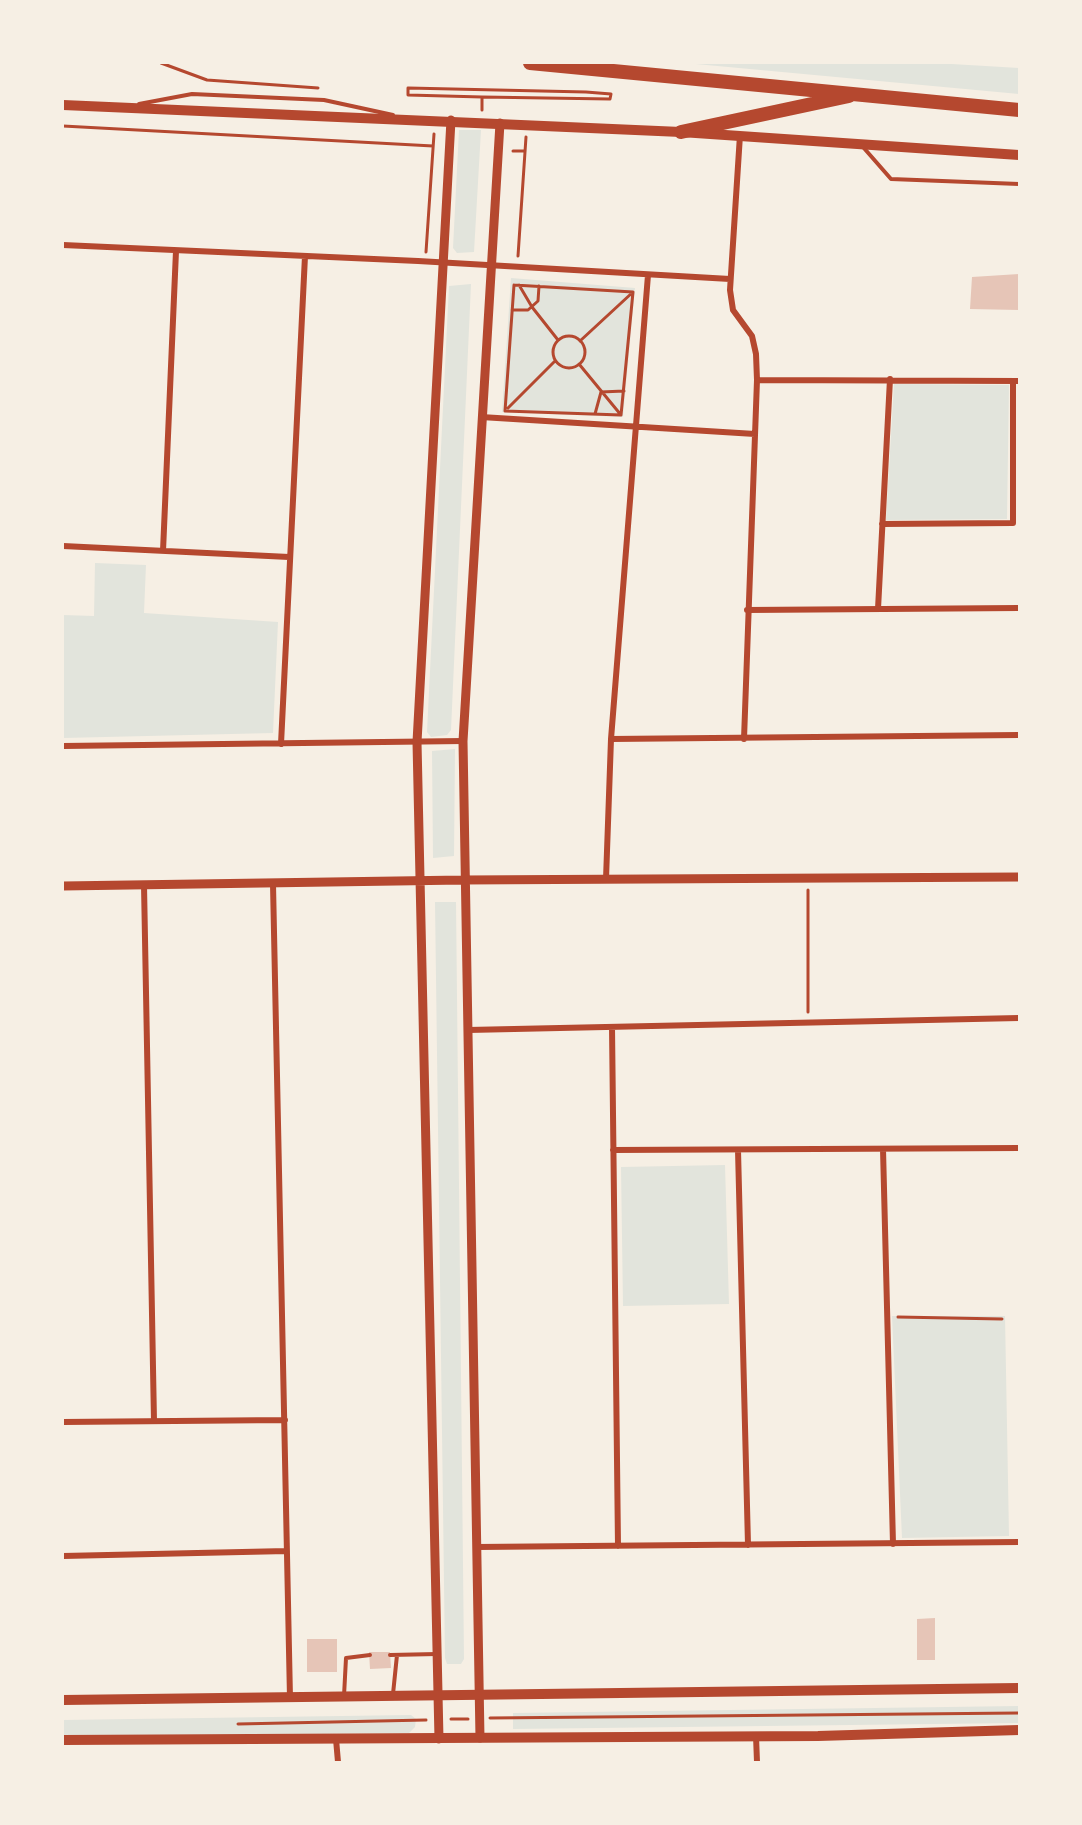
<!DOCTYPE html>
<html>
<head>
<meta charset="utf-8">
<style>
	body { margin:0 }
	#map { position:relative; width:1082px; height:1825px; overflow:hidden; background:#f6efe4; font-family:"PT Sans Narrow",sans-serif }
	canvas { display:block }
	.frame { position:absolute; inset:0; border:64px solid #f6efe4; pointer-events:none }
</style>
</head>
<body>
<div id="map">
<canvas width="1082" height="1825"></canvas>
<div class="frame"></div>
</div>
<script>
const g = document.querySelector('canvas').getContext('2d');
g.lineJoin = 'round';
function paint(path, color) {
  g.fillStyle = color;
  g.fill(path, 'evenodd');
}
function poly(rows) {
  const path = new Path2D();
  for (const r of rows) {
    if (r.length === 3) {
      path.moveTo(r[0] + r[2], r[1]);
      path.arc(r[0], r[1], r[2], 0, 2 * Math.PI);
      continue;
    }
    path.moveTo(r[0], r[1]);
    for (let i = 2; i < r.length; i += 2) path.lineTo(r[i], r[i + 1]);
  }
  return path;
}
function stroke(path, color, width, dash) {
  g.strokeStyle = color;
  g.lineWidth = width;
  g.lineCap = dash ? 'butt' : 'round';
  g.setLineDash(dash || []);
  g.stroke(path);
}
paint(poly([
	[685,63,935,63,1019,68,1019,94],
	[459,130,481,130,474,252,457,253,453,248],
	[511,278,635,288,623,417,502,412],
	[471,284,451,730,447,735,431,737,427,732,449,286],
	[894,384,1009,385,1007,519,886,520],
	[95,563,146,565,144,613,278,622,273,733,63,738,63,615,94,616],
	[455,749,454,856,433,858,432,751],
	[435,902,456,902,464,1659,461,1664,447,1664,445,1658],
	[725,1165,729,1304,623,1306,621,1167],
	[892,1316,1005,1316,1009,1536,902,1538],
	[1019,1706,1019,1723,513,1729,513,1713],
	[411,1715,416,1719,415,1727,409,1733,63,1737,63,1720]
]), '#e2e4dc');
paint(poly([
	[1019,274,1019,310,970,309,972,277],
	[935,1618,935,1660,917,1660,917,1619],
	[307,1639,337,1639,337,1672,307,1672],
	[369,1652,390,1652,391,1668,370,1669]
]), '#e6c5b7');
stroke(poly([
	[161,63,207,80,318,88],
	[408,88,586,92,611,94,610,99,482,97,408,95,408,88],
	[482,110,482,97],
	[63,126,433,146],
	[513,151,525,151],
	[426,252,434,134],
	[518,256,526,137],
	[514,285,633,292,621,415,505,411,514,285],
	[519,285,532,307,558,340],
	[512,310,528,310,538,301,539,286],
	[569,352,16],
	[580,341,633,292],
	[579,364,621,415],
	[508,408,555,361],
	[595,414,601,392,624,391],
	[808,1012,808,890],
	[898,1317,1002,1319],
	[490,1718,1019,1713],
	[451,1719,468,1719],
	[238,1724,426,1720]
]), '#b5482f', 3);
stroke(poly([
	[139,104,192,94,324,100,393,115],
	[863,147,891,179,1019,184],
	[390,1655,437,1654],
	[393,1694,397,1655],
	[344,1696,346,1658,370,1655]
]), '#b5482f', 4);
stroke(poly([
	[740,135,730,290,733,310,752,336,756,354,757,380,744,739],
	[63,245,418,261,730,279],
	[757,380,1019,381],
	[481,417,755,434],
	[882,524,1013,523,1013,381],
	[63,546,289,557],
	[163,551,176,251],
	[878,609,890,379],
	[747,610,1019,608],
	[611,739,1019,735],
	[281,744,305,256],
	[63,746,463,741],
	[606,879,611,739,648,275],
	[273,884,290,1698],
	[144,885,154,1421],
	[612,1027,618,1546],
	[468,1030,1019,1018],
	[883,1149,893,1544],
	[613,1150,1019,1148],
	[738,1150,748,1545],
	[63,1422,285,1420],
	[477,1547,1019,1542],
	[63,1556,287,1551],
	[756,1736,757,1762],
	[336,1739,338,1762]
]), '#b5482f', 6);
stroke(poly([
	[63,886,463,880,1019,877],
	[480,1738,463,741,500,123],
	[439,1739,417,742,451,120]
]), '#b5482f', 9);
stroke(poly([
	[63,105,681,132,1019,155],
	[63,1700,1019,1688],
	[63,1740,818,1736,1019,1730]
]), '#b5482f', 10);
stroke(poly([
	[530,63,1019,110],
	[681,132,849,96]
]), '#b5482f', 14);
</script>
</body>
</html>
